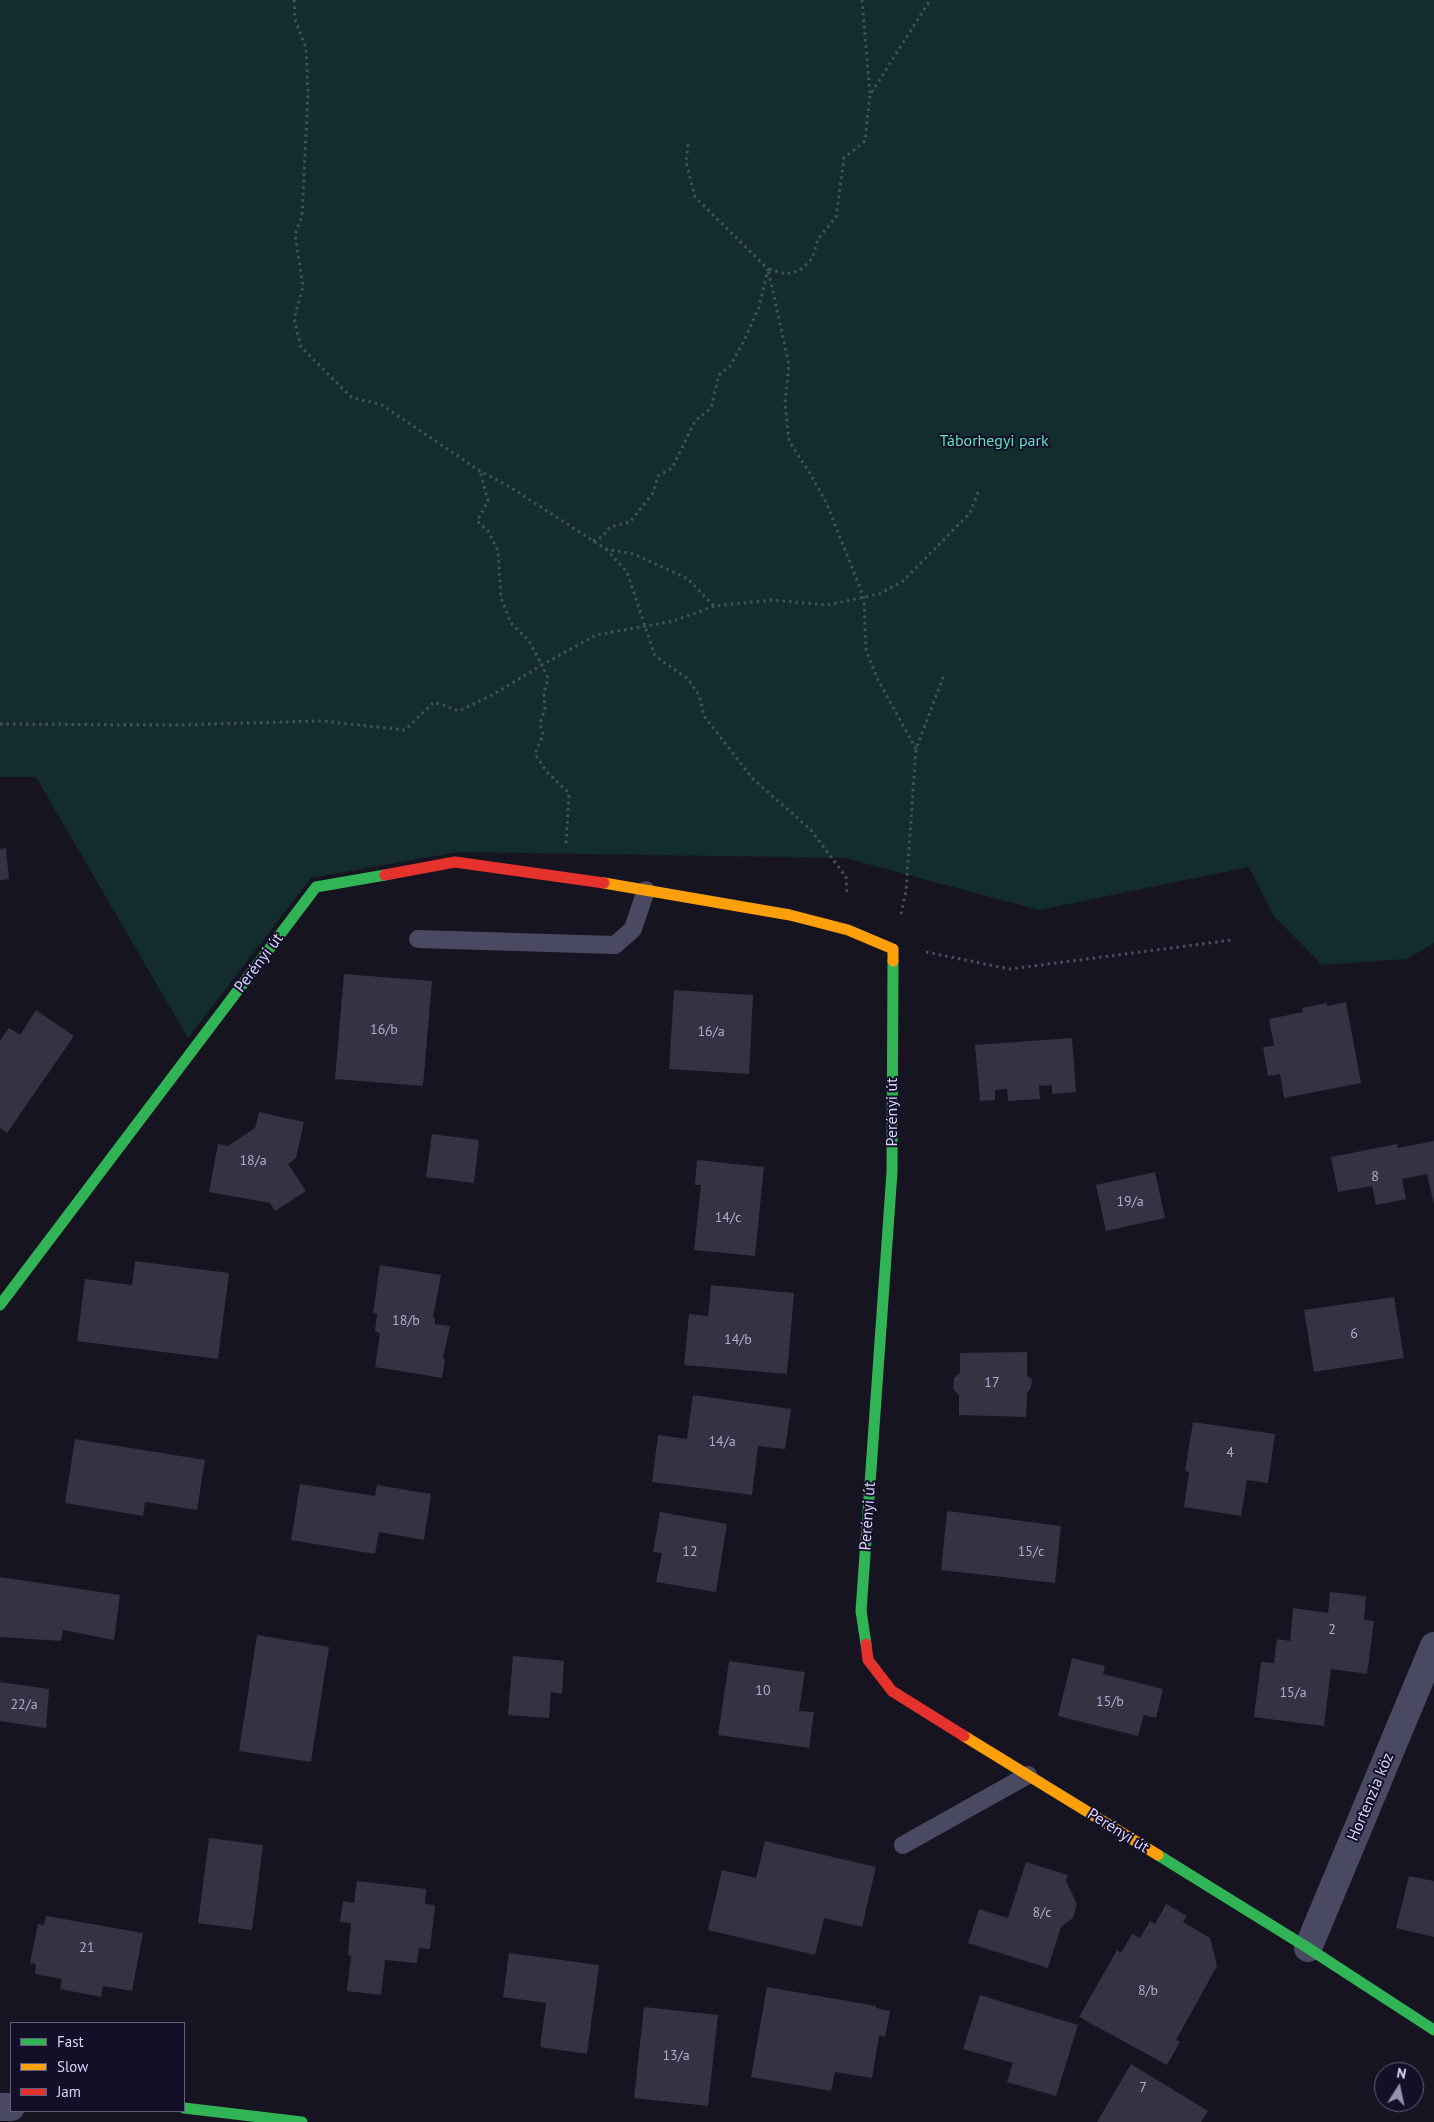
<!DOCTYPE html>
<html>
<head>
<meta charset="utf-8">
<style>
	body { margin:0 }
	#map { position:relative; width:1434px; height:2122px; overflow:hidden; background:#161421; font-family:"PT Sans",sans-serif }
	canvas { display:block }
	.legend { position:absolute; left:10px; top:2022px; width:175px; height:90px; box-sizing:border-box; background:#130f26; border:1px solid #625e7d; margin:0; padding:6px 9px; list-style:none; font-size:15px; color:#d9d4ff }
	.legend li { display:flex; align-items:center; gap:10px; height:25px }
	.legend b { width:25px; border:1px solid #625e7d }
	.north { position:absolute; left:1374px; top:2062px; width:50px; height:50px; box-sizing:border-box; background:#130f26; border:1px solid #625e7d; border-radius:50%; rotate:10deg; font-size:14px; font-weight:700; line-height:20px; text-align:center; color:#d9d4ff }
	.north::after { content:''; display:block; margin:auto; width:18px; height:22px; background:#9591b1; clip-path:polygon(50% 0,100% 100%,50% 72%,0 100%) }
</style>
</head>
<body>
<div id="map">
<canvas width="1434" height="2122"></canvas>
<ul class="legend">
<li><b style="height:6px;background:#30b455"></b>Fast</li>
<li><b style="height:6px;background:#ff9f0a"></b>Slow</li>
<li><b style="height:6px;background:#e5322d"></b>Jam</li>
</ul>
<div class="north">N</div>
</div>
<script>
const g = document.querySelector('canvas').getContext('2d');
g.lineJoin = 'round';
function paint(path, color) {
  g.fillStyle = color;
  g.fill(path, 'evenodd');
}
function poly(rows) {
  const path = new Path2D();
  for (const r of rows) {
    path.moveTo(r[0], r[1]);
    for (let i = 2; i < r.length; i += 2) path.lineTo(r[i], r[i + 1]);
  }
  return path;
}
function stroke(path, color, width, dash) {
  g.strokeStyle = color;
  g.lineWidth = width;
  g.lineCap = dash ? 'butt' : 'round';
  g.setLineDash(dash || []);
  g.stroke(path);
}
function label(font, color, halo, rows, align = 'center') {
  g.font = font + ' "PT Sans",sans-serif';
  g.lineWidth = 4;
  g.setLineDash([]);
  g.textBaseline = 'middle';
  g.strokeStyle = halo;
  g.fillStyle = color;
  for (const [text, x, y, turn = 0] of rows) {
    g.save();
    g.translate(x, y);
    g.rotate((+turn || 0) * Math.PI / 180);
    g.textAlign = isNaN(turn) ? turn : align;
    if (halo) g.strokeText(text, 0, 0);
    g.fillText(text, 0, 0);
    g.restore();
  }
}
paint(poly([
	[0,0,1434,0,1434,943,1407,959,1322,965,1274,916,1249,867,1039,910,845,858,458,852,311,878,188,1038,36,777,0,777]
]), '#132c2d');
paint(poly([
	[6,848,9,879,0,880,0,849],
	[344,974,432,981,423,1086,335,1079],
	[674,990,753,995,749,1074,669,1069],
	[1346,1002,1361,1083,1284,1098,1280,1074,1268,1076,1263,1047,1274,1046,1269,1019,1303,1012,1302,1008,1327,1003,1327,1006],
	[36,1010,74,1036,7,1133,0,1128,0,1041,9,1028,20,1035],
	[1072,1038,1076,1092,1052,1094,1052,1085,1039,1086,1040,1099,1008,1101,1007,1089,995,1090,995,1100,980,1101,975,1045],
	[259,1112,304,1122,296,1158,288,1164,306,1191,275,1211,270,1203,209,1192,218,1144,228,1146,255,1128],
	[432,1134,479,1140,474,1183,426,1177],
	[1434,1141,1434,1204,1427,1174,1402,1179,1406,1199,1376,1205,1372,1186,1338,1192,1331,1157,1397,1144,1398,1148],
	[697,1160,764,1167,755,1256,694,1250,701,1185,695,1185],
	[1155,1172,1165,1218,1106,1231,1096,1185],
	[135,1261,229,1273,218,1359,77,1341,85,1279,132,1285],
	[380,1265,441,1275,433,1318,435,1318,435,1324,450,1326,443,1358,445,1359,442,1378,375,1367,380,1334,375,1331,377,1314,373,1313],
	[711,1285,794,1293,787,1374,684,1365,689,1314,708,1316],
	[1394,1297,1404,1358,1314,1372,1304,1310],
	[1027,1352,1027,1376,1032,1379,1031,1388,1027,1393,1026,1417,959,1415,959,1395,953,1389,954,1378,960,1373,960,1353],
	[693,1395,791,1409,785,1449,758,1446,752,1495,652,1482,658,1435,687,1439],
	[1193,1422,1275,1434,1268,1483,1247,1480,1241,1516,1184,1507,1189,1472,1185,1471],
	[75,1439,205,1460,197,1510,145,1502,143,1516,65,1503],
	[300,1484,375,1496,377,1485,431,1494,424,1540,379,1532,375,1554,291,1540],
	[947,1511,1061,1526,1055,1583,941,1570],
	[660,1512,727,1524,716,1592,656,1582,662,1553,653,1552],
	[0,1577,120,1595,114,1640,63,1630,61,1641,0,1637],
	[1330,1592,1366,1596,1364,1620,1374,1621,1367,1674,1331,1669,1324,1726,1254,1717,1261,1662,1274,1663,1277,1639,1290,1641,1293,1608,1328,1613],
	[257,1635,329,1647,311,1762,239,1751],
	[513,1656,564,1661,562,1694,551,1692,549,1718,508,1715],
	[1072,1658,1105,1666,1103,1674,1163,1689,1156,1718,1144,1715,1138,1736,1058,1716],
	[729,1661,805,1672,799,1711,814,1712,809,1748,718,1735],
	[0,1682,49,1689,46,1728,0,1721],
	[209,1838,263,1845,252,1930,198,1923],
	[765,1841,876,1867,862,1927,824,1918,815,1955,708,1930,722,1870,756,1878],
	[1026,1862,1068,1875,1066,1881,1077,1904,1073,1918,1061,1927,1048,1968,968,1943,979,1909,1008,1918],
	[1409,1876,1434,1881,1434,1937,1396,1928],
	[357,1881,426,1889,425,1904,435,1905,430,1949,419,1948,417,1963,385,1960,381,1995,347,1991,351,1956,348,1955,351,1923,340,1922,343,1901,354,1903],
	[1166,1904,1187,1916,1183,1922,1210,1938,1217,1966,1176,2040,1180,2042,1167,2065,1079,2017,1117,1950,1121,1953,1132,1934,1140,1938,1150,1921,1155,1924],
	[46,1916,143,1933,132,1991,103,1986,101,1997,60,1989,62,1979,35,1974,36,1964,30,1963,38,1924,44,1925],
	[509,1953,599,1965,587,2054,540,2047,546,2003,503,1997],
	[767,1987,876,2006,876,2008,890,2011,885,2037,879,2036,872,2078,835,2072,831,2091,751,2077],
	[980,1995,1078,2025,1056,2096,1007,2082,1013,2063,963,2049],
	[644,2007,718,2015,708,2106,634,2098],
	[1131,2064,1208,2111,1201,2122,1097,2122]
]), '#343243');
stroke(poly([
	[294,0,295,19,306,48,308,94,302,216,295,234,303,287,294,319,301,347,351,397,382,405,480,471,510,487,606,549,634,554,688,579,714,606],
	[862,0,870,94],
	[593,541,602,537,610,527,630,522,653,493,658,476,672,468,695,421,711,408,719,375,730,366,745,339,759,307,768,269,695,197,686,162,688,144],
	[606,549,627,572,655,656,688,679,699,695,704,716,753,779,811,830,846,877,847,895],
	[0,724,174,725,322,721,405,730,434,702,459,711,492,695,542,665,529,641,511,623,501,598,498,551,488,531,477,521,488,501,480,471],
	[916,749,877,678,866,650,864,598,826,502,811,475,789,441,785,402,789,365,768,269,786,274,799,271,812,259,818,239,836,217,844,158,865,141,870,95,930,0],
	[566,843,569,793,547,772,535,754,543,735,540,723,545,709,544,693,548,678,542,665,596,635,674,621,714,606,772,600,827,605,879,594,903,581,970,513,978,492],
	[901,914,906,891,916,749,944,675],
	[926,952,1010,969,1232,940]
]), '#44505f', 3, [2.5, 4]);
stroke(poly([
	[418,939,615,945,633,929,646,890],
	[903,1845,1028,1775]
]), '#4a4962', 18);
stroke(poly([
	[1308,1948,1434,1646],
	[0,2107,11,2107]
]), '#4a4962', 28);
stroke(poly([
	[0,1305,316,887,385,875],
	[866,1644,861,1611,892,1172,893,961],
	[1158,1855,1308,1948,1434,2030],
	[184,2108,302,2122]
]), '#30b455', 11);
stroke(poly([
	[604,883,790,915,848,930,893,949,893,961],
	[964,1736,1158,1855]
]), '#ff9f0a', 11);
stroke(poly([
	[385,875,455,862,604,883],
	[866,1644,868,1660,892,1691,964,1736]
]), '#e5322d', 11);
label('14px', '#b0acd0', null, [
	["16/b",384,1030],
	["16/a",711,1032],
	["18/a",253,1161],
	["8",1375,1177],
	["19/a",1130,1202],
	["14/c",728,1218],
	["18/b",406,1321],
	["6",1354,1334],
	["14/b",738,1340],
	["17",992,1383],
	["14/a",722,1442],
	["4",1230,1453],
	["12",690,1552],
	["15/c",1031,1552],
	["2",1332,1630],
	["10",763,1691],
	["15/a",1293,1693],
	["15/b",1110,1702],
	["22/a",24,1705],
	["8/c",1042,1913],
	["21",87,1948],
	["8/b",1148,1991],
	["13/a",676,2056],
	["7",1143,2088]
]);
label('16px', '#5fe0c0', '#130f26', [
	["Táborhegyi park",994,441]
]);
label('16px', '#d9d4ff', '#130f26', [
	["Perényi út",259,963,-53],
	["Perényi út",892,1112,-90],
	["Perényi út",868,1516,-86],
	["Hortenzia köz",1371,1797,-67],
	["Perényi út",1118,1831,32]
]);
</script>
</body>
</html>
